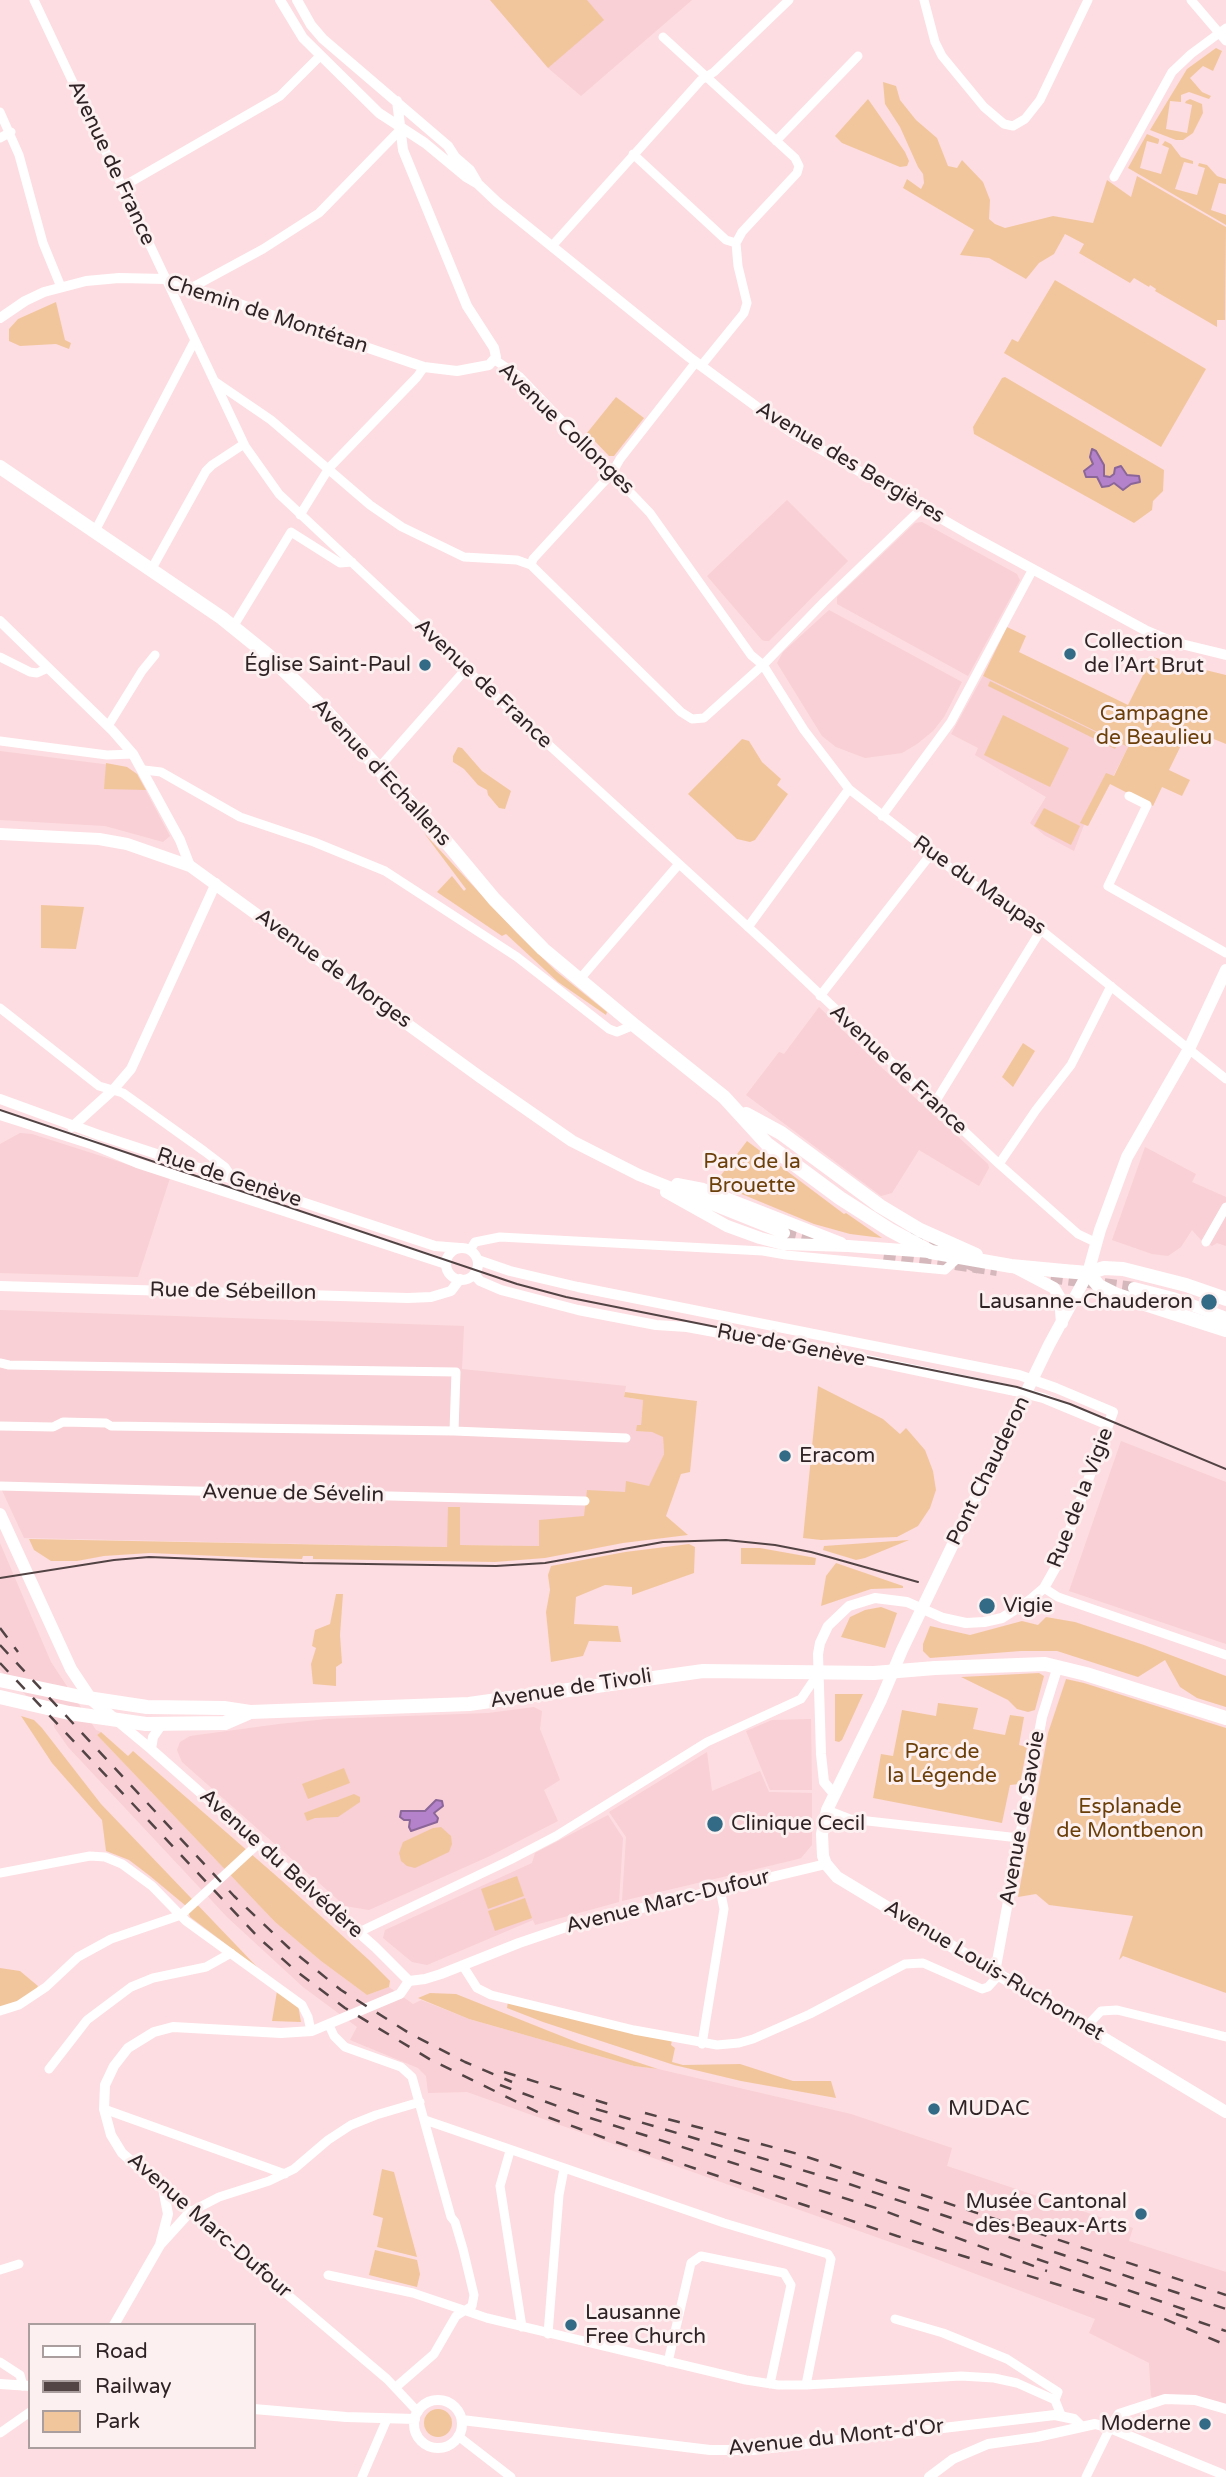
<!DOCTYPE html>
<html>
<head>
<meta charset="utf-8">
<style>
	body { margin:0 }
	#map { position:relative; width:1226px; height:2477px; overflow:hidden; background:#fddde1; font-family:"Varela Round",sans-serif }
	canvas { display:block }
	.legend { position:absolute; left:28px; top:2323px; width:228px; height:126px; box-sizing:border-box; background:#fdf0f1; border:2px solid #ab9e9f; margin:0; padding:9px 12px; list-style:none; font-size:21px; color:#2f2325 }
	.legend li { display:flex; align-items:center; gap:14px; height:35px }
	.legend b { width:35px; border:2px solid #ab9e9f }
</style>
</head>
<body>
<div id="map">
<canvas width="1226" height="2477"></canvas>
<ul class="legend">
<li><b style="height:9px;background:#fff"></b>Road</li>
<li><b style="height:9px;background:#524345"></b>Railway</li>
<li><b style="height:19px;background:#f2c69d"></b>Park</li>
</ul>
</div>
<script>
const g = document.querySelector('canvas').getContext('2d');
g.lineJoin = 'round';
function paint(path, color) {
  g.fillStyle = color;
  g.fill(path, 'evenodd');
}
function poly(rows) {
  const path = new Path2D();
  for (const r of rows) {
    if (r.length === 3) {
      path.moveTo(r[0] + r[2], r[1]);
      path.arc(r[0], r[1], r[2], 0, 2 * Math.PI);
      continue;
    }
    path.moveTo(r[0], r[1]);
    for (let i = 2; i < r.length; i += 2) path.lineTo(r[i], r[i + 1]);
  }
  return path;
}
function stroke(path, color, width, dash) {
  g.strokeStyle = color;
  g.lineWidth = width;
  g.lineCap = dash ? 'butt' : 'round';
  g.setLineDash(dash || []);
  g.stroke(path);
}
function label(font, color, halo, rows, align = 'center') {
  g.font = font + ' "Varela Round",sans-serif';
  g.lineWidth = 6;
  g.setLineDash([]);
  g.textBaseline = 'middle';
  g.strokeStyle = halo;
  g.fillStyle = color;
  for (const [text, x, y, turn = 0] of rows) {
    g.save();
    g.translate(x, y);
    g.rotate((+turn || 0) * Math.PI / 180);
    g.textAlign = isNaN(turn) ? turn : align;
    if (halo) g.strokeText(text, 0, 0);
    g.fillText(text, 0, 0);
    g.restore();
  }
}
paint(poly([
	[490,0,692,0,581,96,548,68],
	[787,500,848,561,769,641,765,641,762,640,707,576],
	[922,522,1017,574,1020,580,968,676,837,604,837,597,915,523],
	[829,610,962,682,944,717,933,731,917,744,902,753,865,758,836,747,822,736,777,663,783,652],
	[983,676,1128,747,1088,826,1084,825,1074,851,1044,835,1030,823,1046,797,975,755,978,748,951,734],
	[0,751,127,767,137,774,170,836,163,842,105,826,0,820],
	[819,1007,880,1066,988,1164,989,1168,979,1186,919,1150,892,1193,881,1196,746,1095,779,1052,784,1054],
	[20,1133,32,1134,170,1178,138,1277,0,1273,0,1144],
	[1145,1147,1196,1174,1192,1182,1226,1197,1226,1246,1217,1243,1212,1246,1201,1240,1192,1230,1181,1247,1168,1256,1152,1254,1112,1240],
	[0,1310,464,1326,462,1369,626,1386,624,1397,643,1400,641,1425,663,1436,664,1454,631,1530,540,1520,539,1546,460,1545,449,1507,448,1547,24,1538,0,1486],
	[1121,1441,1226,1482,1226,1644,1069,1591],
	[0,1543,51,1662,96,1730,101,1732,97,1735,275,1922,321,1961,367,1995,389,1987,413,2004,421,2000,469,2019,634,2066,658,2069,851,2114,952,2148,947,2166,1133,2228,1129,2241,1226,2272,1226,2409,1195,2400,1154,2403,1152,2396,1151,2397,1149,2363,1089,2333,1095,2319,907,2248,467,2092,428,2093,426,2076,418,2068,350,2040,357,2027,303,1987,227,1917,68,1747,54,1727,54,1722,0,1670],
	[534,1707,542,1711,540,1729,560,1780,544,1790,558,1821,490,1856,369,1910,345,1906,182,1762,177,1750,180,1742,190,1736,279,1724,327,1719,488,1713],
	[811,1719,812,1790,770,1790,746,1731,772,1720],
	[707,1752,712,1791,760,1771,769,1792,812,1793,812,1845,801,1858,794,1860,622,1901,626,1837,609,1812],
	[608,1815,623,1838,619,1902,535,1925,533,1920,427,1965,412,1962,383,1938,385,1930,532,1863,535,1853]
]), '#f8d0d5');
paint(poly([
	[490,0,587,0,604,20,548,68],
	[1216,48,1222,51,1213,71,1203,66,1190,78,1202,92,1211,96,1209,99,1189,92,1181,95,1181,102,1170,101,1166,129,1187,133,1192,105,1185,103,1186,101,1190,99,1202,104,1203,113,1193,133,1183,140,1176,140,1150,130,1187,69],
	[883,82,896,86,900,100,916,120,937,138,948,166,957,168,962,160,983,182,990,200,989,219,995,224,1005,228,1053,216,1093,223,1107,180,1131,197,1137,176,1226,227,1225,320,1217,320,1217,327,1155,291,1156,289,1150,285,1149,287,1134,278,1130,283,1079,253,1084,244,1065,234,1054,254,1039,263,1026,279,989,258,960,255,974,230,903,188,907,179,921,189,924,183,923,174,918,167,900,127,885,104],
	[868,99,905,152,909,161,907,166,900,167,842,143,835,136],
	[1147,134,1159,139,1159,141,1158,144,1147,141,1140,168,1161,174,1169,148,1162,145,1165,141,1171,144,1181,157,1193,161,1193,164,1184,162,1175,189,1197,195,1205,168,1198,166,1199,163,1207,165,1217,176,1226,179,1226,184,1219,183,1211,210,1226,215,1226,225,1128,168],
	[1055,280,1206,369,1161,447,1004,353,1012,339,1018,342],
	[56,302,65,340,71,343,69,349,56,344,20,346,9,341,9,329,18,319],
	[1005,377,1164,470,1163,491,1153,501,1152,510,1134,523,974,434,973,427,1002,378],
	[616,397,644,418,614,456,609,456,587,433],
	[1007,627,1026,636,1019,652,1128,705,1152,657,1226,675,1226,744,1189,729,1169,770,1190,780,1182,796,1162,787,1153,806,1110,784,1088,826,1080,823,1106,773,1114,776,1128,747,983,676],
	[990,681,1118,743,1115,749,988,686],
	[1003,715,1069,748,1050,787,984,755],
	[742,739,749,741,762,762,781,779,777,785,788,794,755,840,750,842,737,839,688,794],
	[458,747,462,748,482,771,511,791,505,809,499,808,488,795,487,790,478,785,464,769,453,762,453,756],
	[106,763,127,767,137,774,146,790,104,789],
	[1044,808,1080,826,1071,845,1034,826],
	[424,833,516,932,557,972,607,1012,606,1015,558,982,506,934,502,936,437,892,452,876,464,891,466,889],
	[41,905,84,907,76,949,41,948],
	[1023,1043,1035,1051,1013,1087,1002,1077],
	[747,1141,844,1214,846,1213,882,1238,850,1234,814,1224,715,1183],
	[818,1386,883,1419,900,1434,906,1428,925,1450,933,1471,936,1490,930,1508,918,1526,897,1537,821,1540,803,1538],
	[625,1392,697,1401,690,1472,681,1474,666,1516,688,1535,623,1543,545,1558,495,1562,313,1559,313,1556,303,1556,302,1559,263,1558,150,1553,104,1556,77,1561,51,1561,34,1550,29,1539,447,1547,448,1507,460,1507,460,1545,539,1546,539,1520,584,1516,587,1490,625,1492,626,1481,649,1486,664,1454,663,1437,652,1432,636,1431,637,1425,641,1425,643,1400,624,1397],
	[909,1540,865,1558,856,1560,823,1550,824,1546],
	[689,1544,695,1547,694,1573,632,1595,632,1587,605,1585,576,1597,574,1624,618,1626,621,1642,589,1641,583,1656,551,1662,546,1612,550,1590,548,1575,551,1566,625,1552],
	[741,1548,760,1548,816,1558,815,1565,741,1564],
	[836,1563,903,1586,903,1588,871,1589,821,1606,826,1576],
	[336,1594,343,1594,340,1635,342,1663,336,1667,336,1686,313,1684,311,1664,316,1648,312,1646,315,1630,330,1624],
	[881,1607,897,1613,885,1648,841,1637,850,1617,865,1610],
	[1046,1617,1075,1622,1144,1645,1226,1676,1226,1707,1197,1698,1180,1687,1165,1660,1138,1677,1057,1651,1021,1651,930,1658,923,1651,923,1644,930,1626,970,1635,1022,1621,1038,1625],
	[1039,1673,1044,1676,1035,1710,1028,1712,1017,1709,1008,1700,961,1677],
	[1066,1679,1084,1683,1226,1728,1226,1993,1123,1956,1119,1960,1133,1916,1049,1905,1036,1894,1018,1897,1048,1733],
	[835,1694,863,1694,842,1740,839,1742,835,1741],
	[938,1703,978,1708,973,1729,1005,1735,1010,1715,1024,1717,1019,1745,1027,1747,1020,1784,1010,1785,1002,1823,873,1798,881,1754,893,1756,902,1710,936,1716],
	[21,1716,34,1720,42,1728,101,1804,259,1969,190,1917,186,1906,150,1876,129,1860,106,1851,102,1820,52,1763],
	[101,1732,128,1756,133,1751,281,1880,369,1960,390,1981,389,1987,367,1995,321,1961,275,1922,97,1735],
	[344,1768,350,1783,308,1799,302,1784],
	[354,1794,360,1797,360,1802,338,1817,315,1818,307,1821,304,1813],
	[441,1827,451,1836,452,1844,449,1852,415,1868,407,1866,401,1861,399,1853,403,1842,433,1828],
	[517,1876,524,1896,488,1909,481,1889],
	[525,1898,532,1918,495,1931,488,1911],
	[0,1968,20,1971,38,1986,35,1991,19,2002,0,2009],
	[277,1991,298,2005,301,2022,272,2021],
	[430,1993,456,1994,579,2043,658,2069,634,2066,469,2019,418,1998],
	[508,2001,672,2040,671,2045,675,2048,672,2062,683,2065,740,2064,793,2081,831,2081,836,2098,741,2081,674,2065,543,2022,507,2008],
	[382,2169,394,2172,417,2257,377,2247,383,2218,373,2215],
	[375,2250,417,2260,420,2274,417,2287,369,2275],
	[438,2423,14]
]), '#f2c69d');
const water = poly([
	[1092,449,1096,451,1104,465,1104,476,1110,477,1114,474,1115,468,1121,466,1127,475,1139,476,1140,482,1131,484,1123,490,1114,483,1109,486,1102,487,1097,477,1086,477,1084,471,1093,464,1090,457,1092,449],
	[436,1800,442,1801,443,1806,434,1813,438,1818,437,1822,411,1831,409,1827,410,1820,404,1820,400,1817,401,1811,425,1811,436,1800]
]);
paint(water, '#b382ca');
stroke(water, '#8b6698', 2);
stroke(poly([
	[784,1233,825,1242],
	[884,1254,997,1270],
	[1033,1275,1134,1288]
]), '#d4b8bb', 12, [12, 6]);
stroke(poly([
	[910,1234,981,1268]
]), '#d4b8bb', 14, [14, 7]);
stroke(poly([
	[34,0,245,446,279,494,456,660,770,947,999,1164,1078,1234,1097,1243],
	[924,0,935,42,942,56,984,107,1004,124,1013,126,1025,119,1040,100,1088,0],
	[1191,0,1226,41],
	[663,37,795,158,799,166,797,173,742,232,736,243,738,266,747,303,744,313,701,366],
	[0,112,19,155,43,243,61,287],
	[0,138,11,132],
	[776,141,858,56],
	[633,154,726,240,736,243],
	[1114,177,1172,72,1191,54,1226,28],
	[122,187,280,96,320,56],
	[552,246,701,80,714,72,789,0],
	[191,288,263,249,319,213,401,129],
	[495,360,520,377,650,513,751,655,763,665,804,730,849,789,958,874,1041,930,1226,1079],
	[214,381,271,420,370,505,402,527,464,557,517,560,531,565,681,712,692,719,704,718,763,665,824,602,923,507],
	[300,515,329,468,417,377,424,367],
	[95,531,195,340],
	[531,565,533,559,612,473,620,459,696,362],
	[151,570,206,471,212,465,244,444],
	[233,627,291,532,340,563,352,562],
	[0,657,30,672,37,673,48,668],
	[108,726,142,671,155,655],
	[0,741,107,755,133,754],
	[144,770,161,772,240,817,314,842,385,871,517,957,609,1029,617,1032,634,1025],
	[377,770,466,669],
	[1129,796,1147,805,1108,886,1226,953],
	[882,816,951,722,1033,569],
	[748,927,849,789],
	[579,980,679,864],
	[820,996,931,854],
	[0,1008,99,1086,123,1093,204,1151,225,1167,233,1179],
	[934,1104,1041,930],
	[999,1164,1036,1110,1071,1065,1111,986],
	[1206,1242,1226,1207],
	[470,1250,475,1242,500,1237,763,1251,786,1255,945,1270,959,1257],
	[0,1363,9,1365,456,1372,454,1431],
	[0,1426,53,1427,63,1422,106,1423,111,1426,454,1431,626,1438],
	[0,1486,585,1501],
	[1044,1588,1058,1597,1226,1655],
	[827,1810,850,1819,1019,1838],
	[0,1873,90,1856,105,1857,122,1864,152,1886,186,1921,302,2005,308,2017,311,2031],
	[357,1933,510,1860,556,1836,707,1742,801,1699,818,1674],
	[463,1966,477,1988,491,1995,634,2030,717,2045,739,2043,753,2039,810,2014,905,1964,923,1963,982,1989,988,1987,999,1975],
	[0,2011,19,2005,46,1987,78,1957,111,1939,181,1915,258,1844],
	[329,2025,334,2036,345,2047,401,2067,412,2077,451,2217,455,2222,463,2249,474,2295,472,2306,456,2316,434,2354,396,2387],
	[1086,2027,1101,2011,1117,2010,1226,2037],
	[702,2044,724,1909,720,1889],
	[49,2069,87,2020,131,1987,153,1978,206,1967,231,1953],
	[104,2109,285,2174],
	[425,2120,724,2223,828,2254,831,2259,806,2385],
	[510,2151,500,2186,522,2327],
	[0,2270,19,2264],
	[328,2275,413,2293,487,2318,746,2380,778,2385,806,2385,961,2376,994,2378,1017,2383,1055,2400,1061,2415],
	[895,2319,943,2333,1007,2359,1058,2392,1055,2400],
	[548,2334,559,2195,564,2169],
	[0,2362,20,2375,23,2386],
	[668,2362,691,2263,701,2256,784,2273,791,2285,770,2384],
	[418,2412,387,2379,190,2212,219,2197,269,2181,294,2169,328,2140,351,2125,376,2115,420,2102],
	[0,2433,30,2412],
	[458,2436,511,2477],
	[362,2477,387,2419],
	[1086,2477,1110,2428]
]), '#fff', 9);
stroke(poly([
	[280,0,303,38,379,113,425,143,466,177,478,184,497,202,689,357,791,432,968,534,1145,630,1173,642,1226,655],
	[297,0,311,25,323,39,448,146,455,157,470,170,477,182],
	[0,318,25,301,44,292,86,281,119,278,166,279,424,367,457,371,489,365,496,357,494,348,467,306,403,150,397,101],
	[0,621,113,731,133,754,180,840,190,866],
	[0,1099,99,1135,435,1246,460,1248],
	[0,1115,91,1144,137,1163,446,1264],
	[72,1127,113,1090,131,1069,216,883],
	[462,1264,16],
	[478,1260,510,1271,578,1287,1019,1375,1056,1388,1113,1412,1057,1565,1044,1588,1030,1600,1002,1618,984,1622,966,1623,943,1618,907,1602,875,1598,849,1606,828,1626,820,1643,818,1654,821,1754,824,1782,834,1794],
	[474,1274,480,1281,501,1290,578,1310,656,1325,687,1327,867,1360,1015,1391,1043,1398,1108,1425],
	[0,1286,408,1298,431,1297,451,1291,460,1279],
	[116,1720,151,1749,375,1947,409,1981],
	[151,1749,153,1737,162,1724],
	[995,1972,1042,1717,1058,1666],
	[409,1981,425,1979,441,1974,519,1943,575,1924,826,1864],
	[160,2245,190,2212,122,2153,111,2135,104,2109,105,2085,114,2066,128,2048,154,2032,173,2027,281,2033,312,2031,400,1994,409,1981],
	[114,2325,160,2245,168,2214,163,2188],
	[0,2384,30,2386],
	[438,2424,24],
	[254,2409,346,2417,415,2419],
	[462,2420,710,2450,753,2450,1055,2415,1074,2419,1082,2427],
	[1110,2428,1119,2414,1165,2399,1195,2400,1226,2409],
	[929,2477,953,2459,988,2444,1037,2437,1095,2424,1110,2428,1222,2474]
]), '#fff', 10);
stroke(poly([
	[0,834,99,839,127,844,190,866,480,1077,572,1141,639,1175,784,1233],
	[1226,970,1189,1049,1127,1157,1100,1230,1088,1273,1049,1345,902,1650,881,1700,827,1810,822,1834,823,1856,826,1864,837,1877,1226,2112],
	[677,1184,703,1189,841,1243],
	[666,1192,727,1226,760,1238,783,1244,848,1246,930,1252],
	[1016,1268,1054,1288,1060,1298,1062,1323],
	[1134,1288,1173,1298,1226,1318],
	[0,1514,71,1669,91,1699,114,1719]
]), '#fff', 12);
stroke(poly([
	[0,467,222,618,269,656,325,710,449,845,494,899,543,949,634,1025,724,1097,767,1144,840,1198,890,1230,931,1252,1011,1266,1064,1271,1088,1273,1104,1268,1123,1269,1186,1285,1226,1299],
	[746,1114,781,1133,880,1206,920,1230,976,1255],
	[1088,1273,1099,1286,1117,1295,1226,1330],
	[0,1680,81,1697,147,1707,224,1708,250,1712,469,1704,703,1671,874,1673,935,1668,1045,1664,1086,1674,1226,1718],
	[0,1697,69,1713,146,1724,225,1723,248,1713]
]), '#fff', 14);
stroke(poly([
	[0,1110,517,1284,566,1297,1017,1387,1070,1404,1226,1469],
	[0,1578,114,1560,149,1557,303,1563,496,1566,545,1563,663,1542,726,1540,775,1545,811,1552,918,1582]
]), '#524345', 2);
stroke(poly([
	[0,1628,18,1652],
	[0,1645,234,1896,289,1948,341,1990,409,2033,465,2062,512,2082],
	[0,1663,260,1939,296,1971,345,2008,431,2060,550,2118,613,2141,897,2236,1115,2302,1155,2315,1226,2345],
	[504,2072,608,2104],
	[500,2085,590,2118,879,2209,1047,2271],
	[596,2109,849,2184,1226,2309],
	[645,2113,798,2154,1226,2295],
	[1037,2259,1189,2311],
	[1176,2314,1226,2331]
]), '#524345', 2.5, [12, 12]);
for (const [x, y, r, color] of [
	[1070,654,7,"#336a85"],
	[425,665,7,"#336a85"],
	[1209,1302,9,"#336a85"],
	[785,1456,7,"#336a85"],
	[987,1606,9,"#336a85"],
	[715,1824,9,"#336a85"],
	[934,2109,7,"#336a85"],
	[1141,2214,7,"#336a85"],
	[571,2325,7,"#336a85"],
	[1205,2424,7,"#336a85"]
]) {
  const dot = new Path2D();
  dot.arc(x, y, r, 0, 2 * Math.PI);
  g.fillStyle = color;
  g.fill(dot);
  stroke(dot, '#fdf0f1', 2.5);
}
label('21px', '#2f2325', '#fdf0f1', [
	["Avenue de France",111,163,65],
	["Chemin de Montétan",267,315,18],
	["Avenue Collonges",566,429,44],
	["Avenue des Bergières",850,463,31],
	["Avenue de France",483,684,43],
	["Avenue d'Echallens",381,773,47],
	["Rue du Maupas",979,886,35],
	["Avenue de Morges",333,969,36],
	["Avenue de France",898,1070,43],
	["Rue de Genève",229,1178,18],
	["Rue de Sébeillon",233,1292,1],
	["Rue de Genève",791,1346,11],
	["Pont Chauderon",989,1471,-64],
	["Avenue de Sévelin",293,1494,1],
	["Rue de la Vigie",1081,1498,-69],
	["Avenue de Tivoli",571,1689,-9],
	["Avenue de Savoie",1023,1818,-80],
	["Avenue du Belvédère",281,1864,42],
	["Avenue Marc-Dufour",668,1902,-14],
	["Avenue Louis-Ruchonnet",994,1971,31],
	["Avenue Marc-Dufour",209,2226,41],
	["Avenue du Mont-d'Or",836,2438,-6]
]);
label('21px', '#2f2325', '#fdf0f1', [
	["Collection",1084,642],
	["de l’Art Brut",1084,666],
	["Église Saint-Paul",411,665,"right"],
	["Lausanne-Chauderon",1193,1302,"right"],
	["Eracom",799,1456],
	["Vigie",1003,1606],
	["Clinique Cecil",731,1824],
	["MUDAC",948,2109],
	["Musée Cantonal",1127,2202,"right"],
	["des Beaux-Arts",1127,2226,"right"],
	["Lausanne",585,2313],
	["Free Church",585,2337],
	["Moderne",1191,2424,"right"]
], 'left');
label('21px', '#6b3f09', '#fdf0f1', [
	["Campagne",1154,714],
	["de Beaulieu",1154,738],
	["Parc de la",752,1162],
	["Brouette",752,1186],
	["Parc de",942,1752],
	["la Légende",942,1776],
	["Esplanade",1130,1807],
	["de Montbenon",1130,1831]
]);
</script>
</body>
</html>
